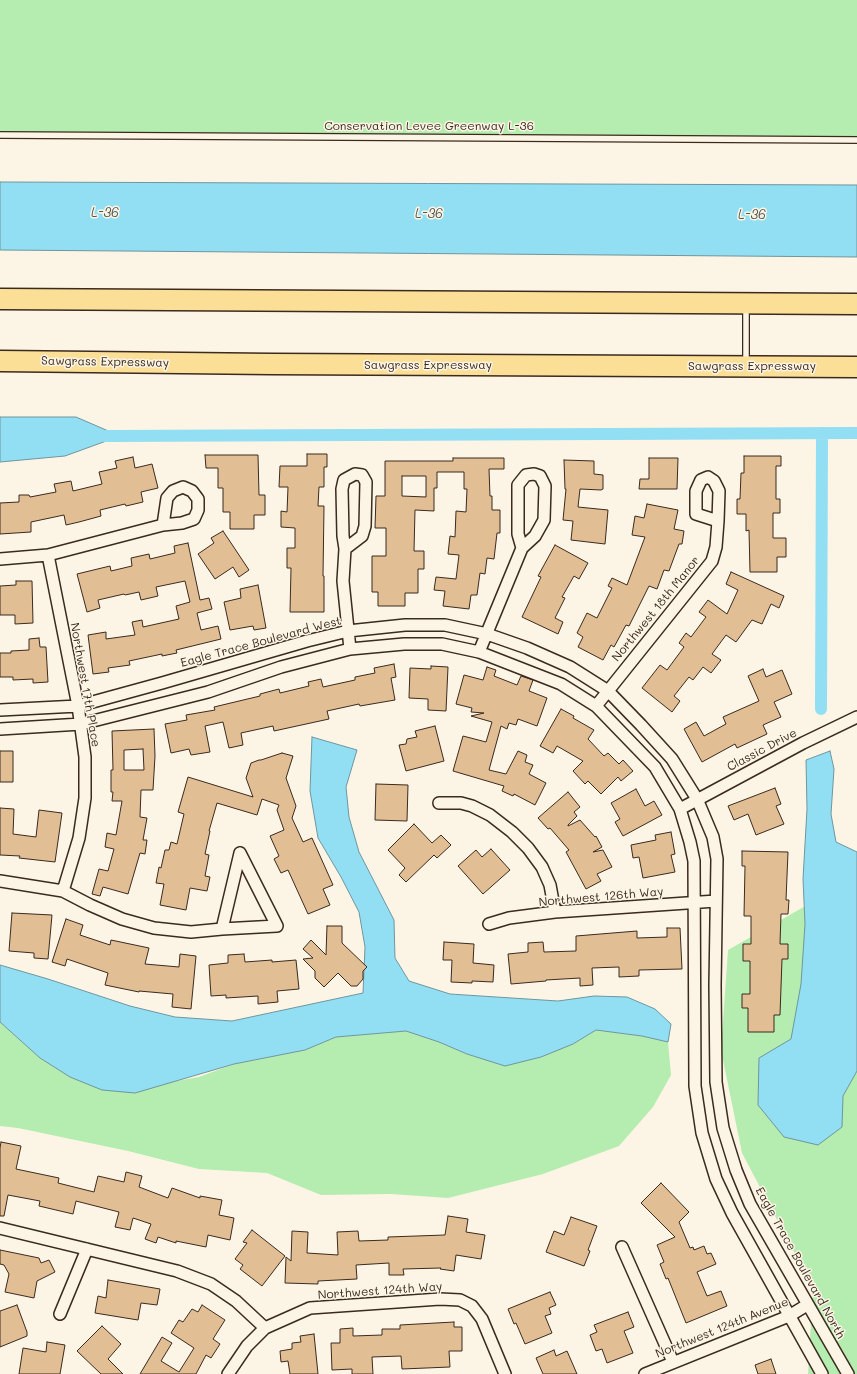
<!DOCTYPE html>
<html>
<head>
<meta charset="utf-8">
<style>
	body { margin:0 }
	canvas { display:block; background:#fcf5e5 }
</style>
</head>
<body>
<canvas width="857" height="1374"></canvas>
<script>
const g = document.querySelector('canvas').getContext('2d');
g.lineJoin = 'round';
function paint(path, color) {
  g.fillStyle = color;
  g.fill(path, 'evenodd');
}
function poly(rows) {
  const path = new Path2D();
  for (const r of rows) {
    path.moveTo(r[0], r[1]);
    for (let i = 2; i < r.length; i += 2) path.lineTo(r[i], r[i + 1]);
  }
  return path;
}
function stroke(path, color, width, dash) {
  g.strokeStyle = color;
  g.lineWidth = width;
  g.lineCap = dash ? 'butt' : 'round';
  g.setLineDash(dash || []);
  g.stroke(path);
}
function label(font, color, halo, rows, align = 'center') {
  g.font = font + ' Mali,sans-serif';
  g.lineWidth = 3;
  g.setLineDash([]);
  g.textBaseline = 'middle';
  g.strokeStyle = halo;
  g.fillStyle = color;
  for (const [text, x, y, turn = 0] of rows) {
    g.save();
    g.translate(x, y);
    g.rotate((+turn || 0) * Math.PI / 180);
    g.textAlign = isNaN(turn) ? turn : align;
    if (halo) g.strokeText(text, 0, 0);
    g.fillText(text, 0, 0);
    g.restore();
  }
}
paint(poly([
	[0,0,857,0,857,140,0,135],
	[857,889,857,1374,808,1374,813,1288,742,1153,721,1050,728,950,823,896],
	[0,1022,40,1058,70,1077,135,1093,165,1083,199,1077,234,1064,305,1050,336,1037,406,1031,439,1042,467,1054,573,1044,596,1030,642,1036,668,1042,671,1075,653,1107,619,1146,543,1174,448,1198,391,1194,321,1195,267,1173,199,1169,128,1151,18,1128,0,1126]
]), '#b5ecaf');
const water = poly([
	[0,182,857,185,857,257,0,250,0,182],
	[0,417,76,417,120,436,65,456,0,462,0,417],
	[312,737,357,750,346,787,349,817,359,852,394,920,395,958,409,981,450,994,558,1001,594,996,627,997,655,1009,671,1024,668,1042,642,1036,596,1030,573,1044,541,1057,505,1066,467,1054,439,1042,406,1031,336,1037,305,1050,234,1064,135,1093,102,1090,70,1077,40,1058,0,1022,0,965,48,979,130,1006,175,1017,232,1021,363,993,365,947,359,912,341,877,318,838,310,791,312,737],
	[830,751,834,769,831,814,836,842,857,852,857,1071,843,1096,842,1127,818,1145,784,1137,758,1105,759,1058,791,1039,801,984,805,924,803,879,807,809,806,760,830,751]
]);
paint(water, '#92def3');
stroke(water, '#6f969e', 1);
stroke(poly([
	[105,436,857,433],
	[821,709,822,433]
]), '#92def3', 12);
const building = poly([
	[307,454,327,454,327,467,324,467,324,487,319,487,318,506,324,506,323,576,324,576,324,612,290,612,291,568,287,568,287,548,295,548,295,528,281,527,281,511,287,512,288,487,279,487,280,466,307,466,307,454],
	[205,455,258,455,259,495,265,495,265,515,254,515,254,529,230,529,230,512,223,512,223,488,218,488,218,468,206,468,205,455],
	[744,456,781,456,781,466,776,466,776,499,780,499,780,513,773,513,773,538,786,538,786,557,777,557,777,572,750,572,749,530,746,531,746,514,737,514,737,499,740,499,741,473,744,473,744,456],
	[133,457,135,468,152,464,158,488,141,492,143,502,126,506,125,504,100,510,101,516,79,522,66,525,64,515,31,522,31,532,0,534,0,503,19,502,19,495,29,495,30,497,56,492,54,484,71,481,73,491,102,484,99,472,117,468,115,461,133,457],
	[453,458,504,458,504,469,489,469,490,496,492,496,492,510,500,510,500,533,497,533,494,559,487,558,485,574,480,573,477,595,471,595,469,609,443,606,445,591,434,590,436,577,456,579,459,555,448,554,450,536,455,537,456,511,466,512,467,489,464,489,464,472,437,472,437,488,434,488,434,511,415,510,414,551,424,551,424,569,418,569,418,593,405,593,405,606,378,606,378,592,372,592,372,556,386,556,386,528,375,528,376,496,385,496,385,461,453,461,453,458],
	[402,476,426,476,426,497,402,496,402,476],
	[649,458,678,458,677,489,639,489,640,479,649,479,649,458],
	[564,460,594,461,594,474,603,475,603,489,601,490,580,489,578,507,608,510,605,544,571,540,573,521,563,520,566,489,565,489,564,460],
	[647,504,678,510,674,529,684,531,682,544,679,544,669,571,664,570,657,589,649,586,629,626,626,625,614,647,611,645,603,660,578,647,583,637,577,633,587,613,597,618,612,588,608,586,612,578,627,585,645,537,632,535,635,516,644,518,647,504],
	[223,531,249,570,239,577,233,567,215,579,198,554,214,543,211,538,223,531],
	[188,543,200,600,209,598,212,609,197,613,201,630,218,626,221,639,176,650,177,653,162,656,162,654,129,661,130,665,108,668,109,672,93,674,88,635,106,632,106,639,135,635,132,622,142,620,143,627,179,619,176,606,190,602,185,581,156,587,158,596,141,600,139,592,125,595,124,594,98,600,100,608,87,612,77,574,110,566,111,571,132,566,131,558,149,554,150,559,175,553,174,546,188,543],
	[555,545,588,563,579,579,574,576,562,597,565,598,555,618,563,622,558,634,522,617,541,577,538,576,555,545],
	[731,572,784,596,779,608,771,604,762,624,752,620,736,642,726,635,712,654,721,660,711,673,703,667,693,680,689,677,674,696,680,701,672,712,642,688,660,665,667,670,684,647,679,643,686,633,691,637,706,617,699,612,708,600,727,614,738,590,726,584,731,572],
	[16,581,32,581,33,623,15,624,15,615,0,615,0,586,16,585,16,581],
	[258,585,266,628,254,630,253,626,230,630,224,602,241,598,240,589,258,585],
	[39,638,40,647,46,647,48,682,33,683,33,679,13,680,13,677,0,677,0,653,11,653,11,651,29,650,29,639,39,638],
	[394,664,396,677,391,678,395,700,360,706,359,704,327,711,329,719,274,731,273,726,241,733,243,745,229,748,223,722,205,726,210,752,191,755,189,749,171,753,165,724,187,720,186,715,215,710,214,707,260,696,260,694,279,689,280,693,309,686,308,682,321,679,323,687,355,680,355,677,375,673,374,668,394,664],
	[431,666,448,667,446,711,428,710,428,699,409,698,410,668,431,669,431,666],
	[487,667,496,670,494,676,517,685,521,676,533,680,529,691,547,698,537,726,518,719,516,725,509,723,507,729,501,726,489,770,506,774,518,751,527,755,525,762,533,765,529,774,546,783,535,805,514,794,513,796,502,791,504,786,453,771,463,736,486,742,492,722,471,716,484,713,471,712,472,708,456,704,464,675,483,680,487,667],
	[763,669,766,677,782,670,792,694,774,702,781,717,763,725,767,734,737,748,735,744,702,762,684,729,696,722,704,736,726,724,723,717,759,701,748,676,763,669],
	[561,709,574,716,573,718,594,730,588,739,604,756,608,753,619,764,623,760,633,771,621,781,618,777,601,794,588,781,585,784,573,771,583,761,557,746,553,753,540,746,561,709],
	[435,726,444,761,406,771,399,745,406,744,407,739,417,737,415,731,435,726],
	[154,729,155,756,153,790,141,790,140,817,147,818,143,840,147,840,145,854,140,853,128,894,103,887,100,896,92,894,99,869,108,871,114,849,105,847,107,833,116,835,122,801,112,801,113,792,111,792,111,770,113,770,112,731,154,729],
	[143,749,144,770,124,770,124,750,143,749],
	[0,751,13,751,13,782,0,782,0,751],
	[282,753,293,756,286,778,296,806,292,818,303,842,312,838,333,885,323,889,330,905,308,914,288,870,281,873,274,859,279,856,270,836,284,830,277,810,279,805,262,799,257,815,217,803,209,831,210,831,205,854,209,855,205,876,210,877,207,891,190,888,186,910,160,905,164,884,156,883,159,867,161,868,165,850,169,850,171,842,177,844,184,814,178,812,188,777,253,797,246,778,251,763,259,760,261,760,282,753],
	[376,784,408,785,407,821,375,820,376,784],
	[775,788,781,804,776,806,784,824,756,835,748,814,734,820,728,806,775,788],
	[636,789,645,806,654,801,662,815,623,836,615,822,620,819,611,803,636,789],
	[568,792,580,807,574,812,577,816,568,825,568,826,580,820,595,837,596,836,602,847,593,852,603,850,612,867,597,874,601,881,586,889,566,852,569,850,550,828,548,829,538,818,568,792],
	[0,808,14,809,13,834,36,837,39,810,62,813,55,862,19,858,20,856,0,855,0,808],
	[414,824,432,843,441,835,451,845,437,858,434,855,406,882,399,875,405,868,388,850,414,824],
	[671,832,675,854,671,855,675,872,643,878,639,857,633,858,631,845,656,840,655,835,671,832],
	[491,849,510,870,483,894,458,866,476,850,482,857,491,849],
	[742,851,788,852,786,900,789,900,788,914,781,914,780,944,788,944,788,959,782,959,780,1015,774,1015,774,1032,748,1032,748,1008,742,1008,742,994,750,994,750,961,743,961,743,944,751,944,751,916,744,916,745,866,742,866,742,851],
	[12,913,52,915,48,959,34,958,34,953,9,951,12,913],
	[66,919,83,925,80,935,110,945,111,940,149,948,145,964,179,967,180,954,196,956,191,1009,172,1007,173,994,139,991,139,992,105,985,108,973,67,959,65,966,52,962,66,919],
	[327,926,342,926,342,943,367,967,363,971,363,979,357,986,351,986,338,973,324,987,315,978,315,971,303,959,313,958,303,949,311,940,326,955,327,926],
	[667,928,680,928,682,969,639,970,639,976,619,977,619,967,592,968,593,985,580,986,580,978,546,980,546,981,511,984,508,954,528,952,528,943,543,942,544,952,576,951,576,936,637,931,637,938,667,937,667,928],
	[444,942,474,944,473,963,494,965,493,982,472,981,472,983,451,982,452,960,443,960,444,942],
	[244,954,245,962,272,960,272,962,296,960,299,989,277,991,278,1002,258,1004,258,996,226,998,226,995,211,996,209,965,228,963,228,955,244,954],
	[1,1142,21,1146,16,1169,59,1178,58,1183,94,1192,98,1176,124,1182,126,1172,142,1176,139,1187,168,1198,172,1188,200,1198,200,1196,222,1200,219,1215,234,1218,230,1240,208,1235,206,1247,176,1241,176,1243,158,1237,156,1243,145,1239,151,1224,133,1218,130,1230,115,1227,119,1212,76,1201,73,1214,39,1206,40,1201,8,1195,4,1216,0,1216,0,1148,1,1142],
	[661,1183,689,1212,679,1222,690,1248,693,1247,694,1250,704,1246,707,1254,711,1253,716,1264,697,1272,707,1296,721,1291,727,1306,686,1323,668,1278,666,1279,660,1264,664,1262,657,1245,675,1237,641,1203,661,1183],
	[448,1216,468,1219,466,1232,485,1235,481,1259,456,1255,454,1271,440,1269,441,1268,403,1269,404,1275,389,1275,389,1263,356,1265,357,1279,318,1281,318,1284,285,1283,286,1257,291,1261,292,1231,308,1232,307,1253,338,1255,337,1232,358,1231,359,1241,388,1240,388,1237,445,1235,448,1216],
	[571,1217,597,1226,588,1250,590,1251,584,1266,546,1252,554,1231,564,1235,571,1217],
	[252,1230,285,1256,262,1286,240,1269,243,1265,235,1259,247,1243,243,1242,252,1230],
	[0,1250,39,1258,41,1263,49,1260,55,1272,37,1281,34,1298,5,1292,9,1274,4,1265,0,1264,0,1250],
	[108,1280,160,1289,157,1305,141,1303,138,1320,95,1313,98,1296,106,1298,108,1280],
	[550,1292,556,1305,549,1308,551,1314,545,1316,552,1333,525,1344,516,1323,514,1324,508,1309,550,1292],
	[17,1305,27,1332,27,1336,0,1347,0,1311,17,1305],
	[202,1305,225,1320,213,1339,220,1344,211,1358,206,1355,196,1374,140,1374,162,1337,172,1343,161,1361,179,1372,194,1348,171,1333,179,1320,183,1322,192,1309,198,1312,202,1305],
	[628,1312,634,1327,624,1331,633,1353,607,1363,602,1349,596,1351,590,1335,597,1332,594,1325,628,1312],
	[454,1322,454,1327,462,1327,462,1351,449,1351,450,1367,402,1369,401,1356,372,1357,373,1374,352,1374,352,1369,332,1370,331,1343,340,1343,340,1329,353,1328,353,1336,382,1335,382,1329,400,1329,400,1325,454,1322],
	[102,1326,121,1344,108,1359,123,1374,101,1374,77,1351,102,1326],
	[314,1334,318,1374,290,1374,288,1361,281,1362,280,1351,292,1349,292,1343,301,1342,300,1336,314,1334],
	[47,1342,65,1345,60,1374,19,1374,23,1348,46,1352,47,1342],
	[554,1350,556,1356,567,1351,577,1374,543,1374,536,1358,554,1350],
	[771,1359,776,1374,758,1374,755,1365,771,1359]
]);
paint(building, '#e1be93');
stroke(building, '#3b2a1e', 1);
const service = poly([
	[0,135,857,140],
	[746,306,746,363]
]);
const minor = poly([
	[345,549,343,536,342,489,344,480,355,474,362,475,366,482,365,526,362,536,345,549,343,581,350,649],
	[48,555,78,706,85,757,85,798,79,838,63,891],
	[0,559,48,555,163,525,182,523,194,519,198,510,198,499,192,491,183,487,173,491,167,498,163,525],
	[479,652,522,548,535,536,544,520,545,486,540,476,534,474,526,475,518,485,518,534,522,548],
	[596,706,712,561,716,547,718,521,719,491,714,481,708,477,701,480,696,491,696,514,718,521],
	[0,710,78,706,162,683,307,641,348,631,405,625,445,625,487,634,527,648,570,667,608,691,641,725,672,759,697,799,713,837,717,859,715,985,716,1082,723,1128,736,1170,750,1204,848,1374],
	[0,729,81,724,208,692,281,667,350,649,404,644,442,644,479,652,561,684,596,706,655,767,680,809,690,842,694,861,695,1086,702,1133,716,1179,732,1213,822,1374],
	[439,803,461,803,472,806,490,815,512,832,528,848,542,867,550,885,555,912],
	[680,809,803,743,857,717],
	[0,881,63,891,90,905,122,919,154,928,191,932,222,929,277,926,240,853],
	[489,924,509,918,555,912,716,901],
	[222,929,240,853],
	[0,1228,177,1271,211,1284,236,1301,265,1328],
	[622,1247,673,1362],
	[60,1314,87,1249],
	[228,1374,247,1346,265,1328,310,1308,440,1299,460,1300,472,1306,482,1319,505,1374],
	[645,1374,789,1316,807,1305]
]);
const motorway = poly([
	[0,299,857,304],
	[0,361,272,364,857,367]
]);
stroke(service, '#3b2a1e', 8);
stroke(minor, '#3b2a1e', 14);
stroke(motorway, '#3b2a1e', 23);
stroke(service, '#fcf5e5', 5.5);
stroke(minor, '#fcf5e5', 11);
stroke(motorway, '#fbdf96', 20);
label('12px', '#3b2a1e', '#fcf5e5', [
	["Conservation Levee Greenway L-36",429,126],
	["Sawgrass Expressway",105,362,1],
	["Sawgrass Expressway",428,365],
	["Sawgrass Expressway",752,366],
	["Northwest 18th Manor",656,609,-51],
	["Eagle Trace Boulevard West",261,642,-15],
	["Northwest 17th Place",85,685,80],
	["Classic Drive",762,750,-28],
	["Northwest 126th Way",601,897,-5],
	["Eagle Trace Boulevard North",800,1263,61],
	["Northwest 124th Way",380,1291,-4],
	["Northwest 124th Avenue",722,1328,-22]
]);
label('italic 13px', '#515753', '#fcf5e5', [
	["L-36",105,213],
	["L-36",429,214],
	["L-36",752,215]
]);
</script>
</body>
</html>
